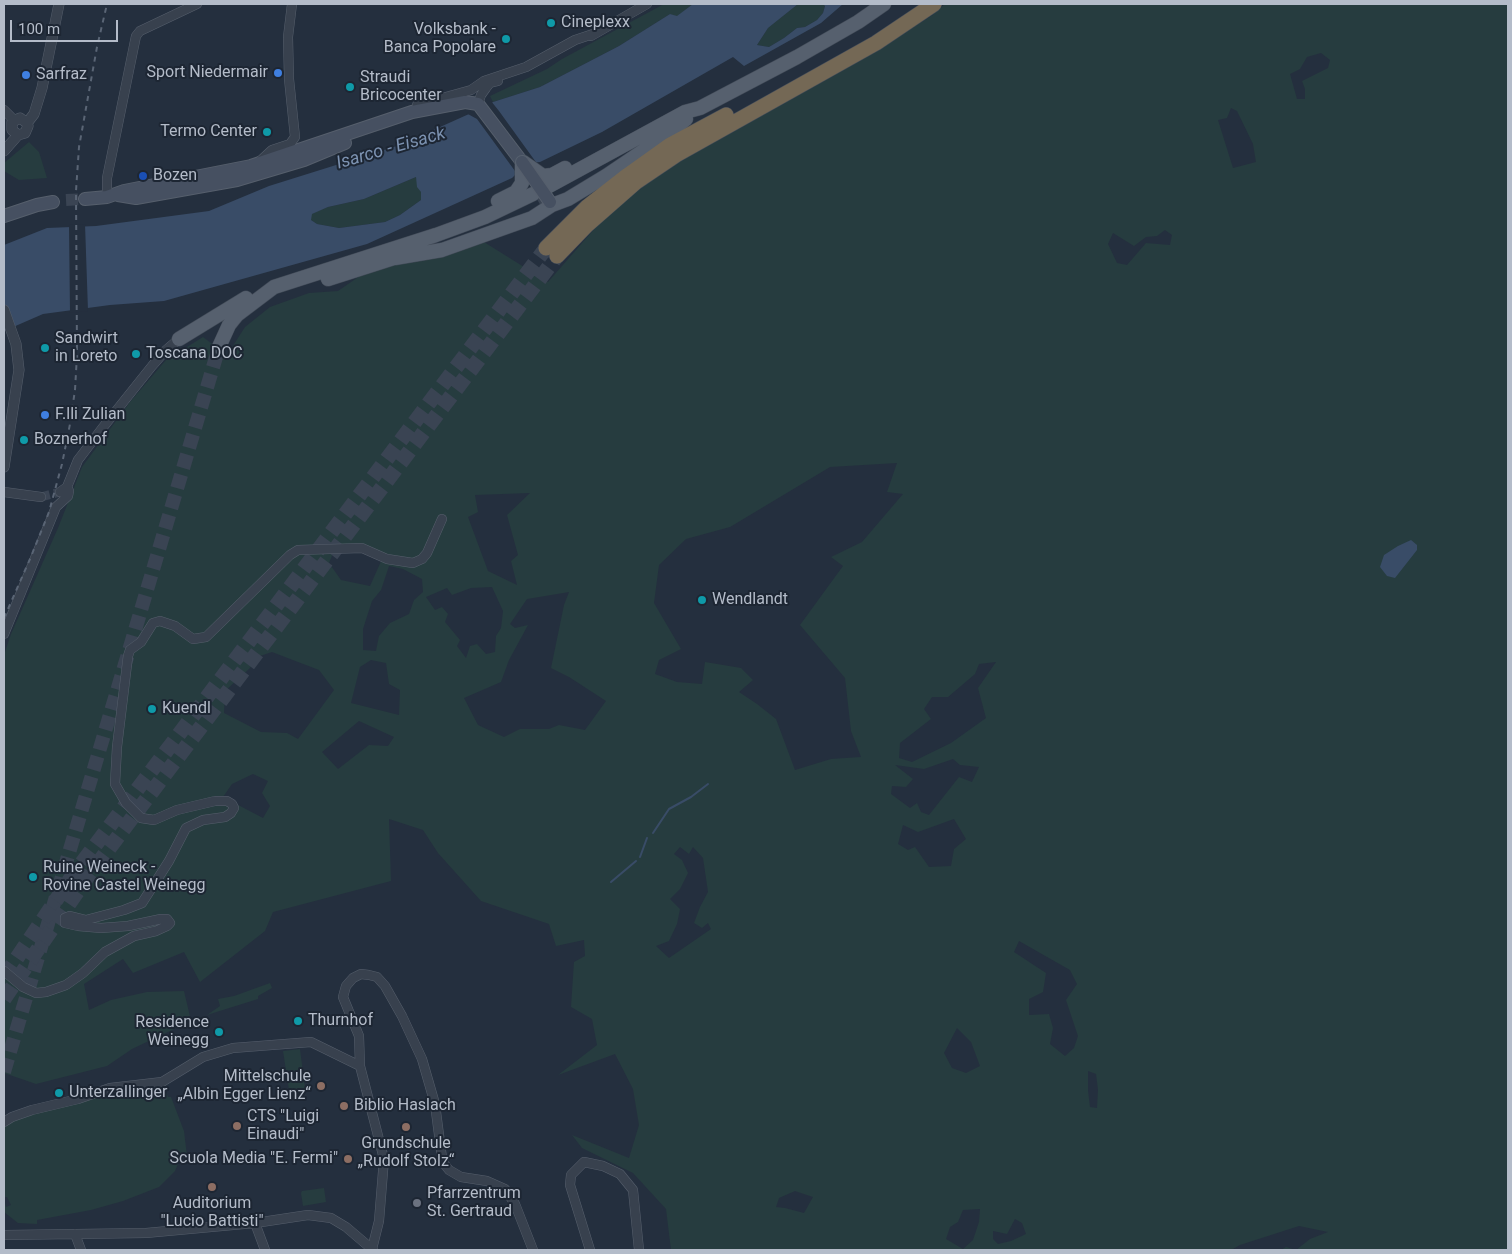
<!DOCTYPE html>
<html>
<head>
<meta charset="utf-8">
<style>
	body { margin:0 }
	#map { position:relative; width:1512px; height:1254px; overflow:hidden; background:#242f3e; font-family:Roboto,sans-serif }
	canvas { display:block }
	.frame { position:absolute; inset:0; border:5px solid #b4bcc9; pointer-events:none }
	.scale { position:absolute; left:10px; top:20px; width:108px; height:22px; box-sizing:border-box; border:2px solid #b4bcc9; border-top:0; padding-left:6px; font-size:15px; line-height:18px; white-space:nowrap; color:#b4bcc9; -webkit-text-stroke:4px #1d2633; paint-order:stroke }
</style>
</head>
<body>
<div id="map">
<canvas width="1512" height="1254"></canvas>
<div class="frame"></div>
<div class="scale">100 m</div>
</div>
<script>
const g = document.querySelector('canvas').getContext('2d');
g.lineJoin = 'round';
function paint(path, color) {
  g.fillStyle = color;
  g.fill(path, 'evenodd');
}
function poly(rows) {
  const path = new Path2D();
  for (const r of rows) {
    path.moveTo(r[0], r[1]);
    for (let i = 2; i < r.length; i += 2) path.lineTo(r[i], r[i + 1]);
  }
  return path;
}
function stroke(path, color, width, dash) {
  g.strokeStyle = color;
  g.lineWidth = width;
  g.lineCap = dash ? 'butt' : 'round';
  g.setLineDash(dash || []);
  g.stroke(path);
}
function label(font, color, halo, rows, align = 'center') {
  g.font = font + ' Roboto,sans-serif';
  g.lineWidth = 4;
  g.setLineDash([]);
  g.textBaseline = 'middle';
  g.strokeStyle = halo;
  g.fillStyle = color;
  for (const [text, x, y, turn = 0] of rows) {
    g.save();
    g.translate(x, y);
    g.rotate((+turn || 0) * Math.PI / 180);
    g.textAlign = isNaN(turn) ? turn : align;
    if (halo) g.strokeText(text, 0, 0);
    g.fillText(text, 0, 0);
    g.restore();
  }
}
paint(poly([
	[664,4,693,4,677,17,670,14,619,46,540,87,493,102,490,96,547,69,562,59],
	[798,4,823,4,825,6,823,13,817,20,805,27,797,28,784,38,769,47,757,45,768,28],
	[945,4,1508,4,1508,1250,1281,1250,1286,1247,1296,1250,1310,1239,1328,1232,1299,1226,1240,1245,1231,1250,671,1250,666,1209,633,1173,582,1148,572,1135,629,1158,639,1125,633,1089,615,1054,558,1075,597,1045,592,1019,571,1007,574,962,585,956,584,940,556,946,549,924,481,901,438,853,423,830,389,819,391,881,273,912,265,931,200,982,184,952,133,973,123,959,84,984,89,1010,111,1000,147,992,184,991,191,1021,132,1049,107,1066,36,1084,4,1073,4,655,11,634,58,528,82,467,130,402,166,360,203,337,227,355,245,327,270,307,309,293,338,291,367,271,484,242,548,282,610,211,672,163,878,49,931,16],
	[1321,53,1330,60,1328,68,1302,81,1305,89,1305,99,1297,99,1290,74,1300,69,1307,57],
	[1231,108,1237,111,1253,144,1256,162,1233,168,1218,120,1227,118],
	[1165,230,1172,235,1170,245,1146,243,1127,265,1117,263,1108,244,1113,233,1134,246,1146,237,1157,236],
	[897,463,887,492,903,494,862,542,831,557,843,566,800,625,845,678,851,731,861,757,831,759,795,770,776,719,757,704,739,692,753,680,741,668,705,662,702,684,677,682,655,674,659,660,681,649,654,603,659,565,686,539,730,527,830,467],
	[530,493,507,515,518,555,511,561,517,585,488,571,468,517,478,512,475,495],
	[361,550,382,559,370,586,341,580,329,563,334,551],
	[389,566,403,569,422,579,423,592,414,600,409,614,390,623,379,636,376,651,363,650,363,629,372,601,381,590],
	[492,587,503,611,501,628,496,636,495,652,486,654,477,644,470,646,466,658,457,646,460,640,445,622,448,614,442,607,435,610,426,597,447,588,452,595,471,588],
	[569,592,564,605,551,668,569,677,606,701,585,730,559,725,549,729,520,729,504,737,478,725,464,698,501,682,509,660,528,625,515,628,510,624,527,599],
	[272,652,319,670,334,690,298,739,287,733,261,732,224,713,225,691,249,669,260,656],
	[371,660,386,663,389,684,400,690,399,715,351,703,360,667],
	[996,662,978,688,986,718,951,743,912,762,899,758,900,743,931,719,924,709,932,697,948,697,975,674,979,664],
	[359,721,394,737,388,746,369,745,338,769,322,752],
	[953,759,960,765,979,767,972,782,959,777,929,815,921,812,917,803,910,808,891,794,892,786,906,787,913,779,895,765,924,769],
	[253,774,268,781,262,793,270,806,263,818,223,797,232,784],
	[954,819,966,839,954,849,951,866,929,867,915,847,908,850,898,844,903,825,918,832],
	[680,847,689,854,693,847,703,858,708,892,700,907,694,923,702,928,708,923,711,929,669,958,656,946,669,941,677,924,680,909,670,899,680,889,688,873,682,860,674,854],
	[1019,941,1070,970,1077,984,1066,1000,1078,1036,1074,1048,1065,1056,1050,1044,1053,1028,1049,1014,1029,1015,1029,999,1043,992,1046,973,1014,952],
	[957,1028,971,1042,980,1066,966,1073,952,1068,944,1053],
	[1088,1071,1096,1074,1098,1090,1097,1108,1090,1107,1088,1090],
	[795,1191,813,1197,804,1213,785,1208,776,1207,779,1198],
	[980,1209,979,1222,973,1240,963,1249,946,1239,950,1227,958,1222,963,1210],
	[1015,1219,1022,1223,1026,1234,1011,1241,998,1244,993,1239,993,1231,1007,1234],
	[29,142,39,152,47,178,19,180,4,171,4,163],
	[416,177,421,192,421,200,400,215,385,222,339,228,317,224,311,220,311,214,328,207,364,199],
	[270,983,272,988,258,996,258,999,207,1015,220,1006,218,999,234,996],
	[300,1049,305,1088,289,1090,283,1051],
	[167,1086,168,1090,166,1092,168,1097,171,1097,184,1131,187,1156,181,1157,175,1171,159,1187,123,1201,91,1210,37,1220,37,1224,18,1223,4,1212,4,1199,6,1207,11,1205,7,1197,4,1197,4,1128,9,1123,16,1117,111,1090],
	[324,1188,326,1202,303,1206,301,1193,302,1191]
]), '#263c3f');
paint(poly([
	[693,4,798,4,768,28,757,45,769,47,784,38,797,28,805,27,817,20,823,13,825,6,823,4,843,4,821,23,744,66,733,57,602,132,540,162,530,163,518,172,512,178,367,244,164,301,110,305,43,314,4,331,4,245,47,228,96,226,209,211,269,186,400,145,469,114,474,114,493,102,540,87,619,46,670,14,677,16],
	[416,177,417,187,421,192,421,200,400,215,385,222,339,228,317,224,311,220,312,214,328,207,364,199],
	[1411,540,1417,545,1417,550,1395,578,1387,576,1380,567,1384,555,1398,546]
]), '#394c67');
paint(poly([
	[491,101,499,111,538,165,515,171,477,119,466,113,473,112],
	[85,224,88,311,70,313,69,225]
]), '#242f3e');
stroke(poly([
	[653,833,669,809,691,797,708,784],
	[640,857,647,838],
	[611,882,636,861]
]), '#394c67', 2);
stroke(poly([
	[41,497,60,492]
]), '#3a4453', 9, [9, 4.5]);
stroke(poly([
	[66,200,85,199]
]), '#3a4453', 12, [12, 6]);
stroke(poly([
	[538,201,554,192],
	[4,1072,219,347]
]), '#3a4453', 14, [14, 7]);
stroke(poly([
	[4,977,75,872,546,248],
	[4,999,86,879,557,256]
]), '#3a4453', 15, [15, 8]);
const minor = poly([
	[292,4,288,37,289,79,295,137],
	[591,36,647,4],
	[478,104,481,95,486,88,490,83,498,81],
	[417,105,471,90,484,81,526,67,575,40,596,33],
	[4,110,14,120],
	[259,162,272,150,290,144,295,137],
	[107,197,107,178,136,36,140,31,197,4],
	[4,492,41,497],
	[60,492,67,487,78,460,104,426,152,366,166,350,179,339],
	[4,634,56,507,68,496,69,491,67,487],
	[4,971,23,987,36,993,46,992,66,985,83,973,105,952,134,936,156,931,167,926,170,923,167,919,161,919,128,926,101,928,78,926,65,923,65,918,70,916,86,920,124,910,142,903,169,861,186,828,203,820,225,817,231,813,234,808,232,804,227,801,215,801,177,810,154,820,141,818,126,803,115,784,117,747,128,656,130,650,141,642,153,623,160,621,175,626,193,639,206,637,290,555,298,550,362,548,387,559,413,563,422,559,427,553,442,519],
	[4,1122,12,1117,32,1110,78,1099,110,1088,162,1082,203,1057,233,1048,311,1042,360,1066],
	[255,1223,265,1250],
	[75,1234,81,1250],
	[5,1235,146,1233,255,1223,308,1215,331,1218,346,1227,373,1250],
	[372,1249,379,1221,384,1159,360,1066,359,1036,343,997,346,986,353,978,361,974,369,975,377,977,385,986,402,1016,422,1059,435,1104,442,1158,445,1165,449,1170,461,1177,487,1181,505,1189,515,1204,533,1250],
	[590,1250,570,1185,571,1175,584,1162,603,1166,620,1174,633,1190,639,1250]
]);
const tertiary = poly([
	[18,135,12,130,12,122,20,118,27,123],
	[4,151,18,135,25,133,28,126,27,123,34,114,42,88,59,4],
	[4,310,16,344,19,370,4,467]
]);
const secondary = poly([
	[118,195,136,198,237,180,304,160,345,143],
	[85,199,107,197,124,191,251,166,412,112,465,102,478,104,522,162],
	[4,216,37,205,53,202]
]);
const primary = poly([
	[523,162,543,176,552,175,565,168],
	[549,186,685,112,700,108,797,57,858,22,884,4],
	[498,201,516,192,522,183,522,162],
	[395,258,442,250,532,218,552,205,568,199,606,176,671,132,686,119],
	[328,279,403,255],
	[179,339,246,298],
	[219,347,229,325,237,315,274,287,436,235,485,217,533,194]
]);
const motorway = poly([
	[546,248,587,207,628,175,670,145,726,115],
	[557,256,587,225,636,182,676,155,876,43,934,4]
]);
stroke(minor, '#565f6c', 10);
stroke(tertiary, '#565f6c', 11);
stroke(secondary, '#565f6c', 14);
stroke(primary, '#414a57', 15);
stroke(motorway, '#434c59', 16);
stroke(minor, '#38414e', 9);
stroke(tertiary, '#38414e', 10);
stroke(secondary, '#465061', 12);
stroke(primary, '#56606e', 14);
stroke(motorway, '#746855', 15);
stroke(poly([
	[4,618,30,559,49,512,62,464,70,424,75,390,77,355,76,191,79,147,97,47,107,4]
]), '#5a6575', 2, [5, 5]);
const secondaryBridge = poly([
	[522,162,550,202]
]);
stroke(secondaryBridge, '#565f6c', 14, []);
stroke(secondaryBridge, '#465061', 12);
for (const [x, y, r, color] of [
	[551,23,5,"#0f9aa8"],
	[506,39,5,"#0f9aa8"],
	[278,73,5,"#3f7fe0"],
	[26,75,5,"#3f7fe0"],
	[350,87,5,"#0f9aa8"],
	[267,132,5,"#0f9aa8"],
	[143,176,5,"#1a4fb4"],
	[45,348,5,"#0f9aa8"],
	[136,354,5,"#0f9aa8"],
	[45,415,5,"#3f7fe0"],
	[24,440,5,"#0f9aa8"],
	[702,600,5,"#0f9aa8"],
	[152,709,5,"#0f9aa8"],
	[33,877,5,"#0f9aa8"],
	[298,1021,5,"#0f9aa8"],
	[219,1032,5,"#0f9aa8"],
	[321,1086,5,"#8d6e63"],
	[59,1093,5,"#0f9aa8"],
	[344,1106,5,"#8d6e63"],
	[237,1126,5,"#8d6e63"],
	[406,1127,5,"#8d6e63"],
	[348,1159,5,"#8d6e63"],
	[212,1187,5,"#8d6e63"],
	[417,1203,5,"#6b7280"]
]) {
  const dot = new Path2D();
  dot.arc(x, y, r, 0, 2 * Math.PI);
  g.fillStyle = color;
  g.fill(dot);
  stroke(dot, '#1d2633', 2);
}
label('16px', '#b4bcc9', '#1d2633', [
	["Cineplexx",561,23],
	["Volksbank -",496,30,"right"],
	["Banca Popolare",496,48,"right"],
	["Sport Niedermair",268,73,"right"],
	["Sarfraz",36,75],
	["Straudi",360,78],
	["Bricocenter",360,96],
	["Termo Center",257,132,"right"],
	["Bozen",153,176],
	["Sandwirt",55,339],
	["in Loreto",55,357],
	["Toscana DOC",146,354],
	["F.lli Zulian",55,415],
	["Boznerhof",34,440],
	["Wendlandt",712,600],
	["Kuendl",162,709],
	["Ruine Weineck -",43,868],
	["Rovine Castel Weinegg",43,886],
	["Thurnhof",308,1021],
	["Residence",209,1023,"right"],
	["Weinegg",209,1041,"right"],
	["Mittelschule",311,1077,"right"],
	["„Albin Egger Lienz“",311,1095,"right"],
	["Unterzallinger",69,1093],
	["Biblio Haslach",354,1106],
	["CTS \"Luigi",247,1117],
	["Einaudi\"",247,1135],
	["Grundschule",406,1144,"center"],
	["„Rudolf Stolz“",406,1162,"center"],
	["Scuola Media \"E. Fermi\"",338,1159,"right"],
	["Pfarrzentrum",427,1194],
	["St. Gertraud",427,1212],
	["Auditorium",212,1204,"center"],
	["\"Lucio Battisti\"",212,1222,"center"]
], 'left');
label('italic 18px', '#7c92b1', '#1d2633', [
	["Isarco - Eisack",391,149,-16]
]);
</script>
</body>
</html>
